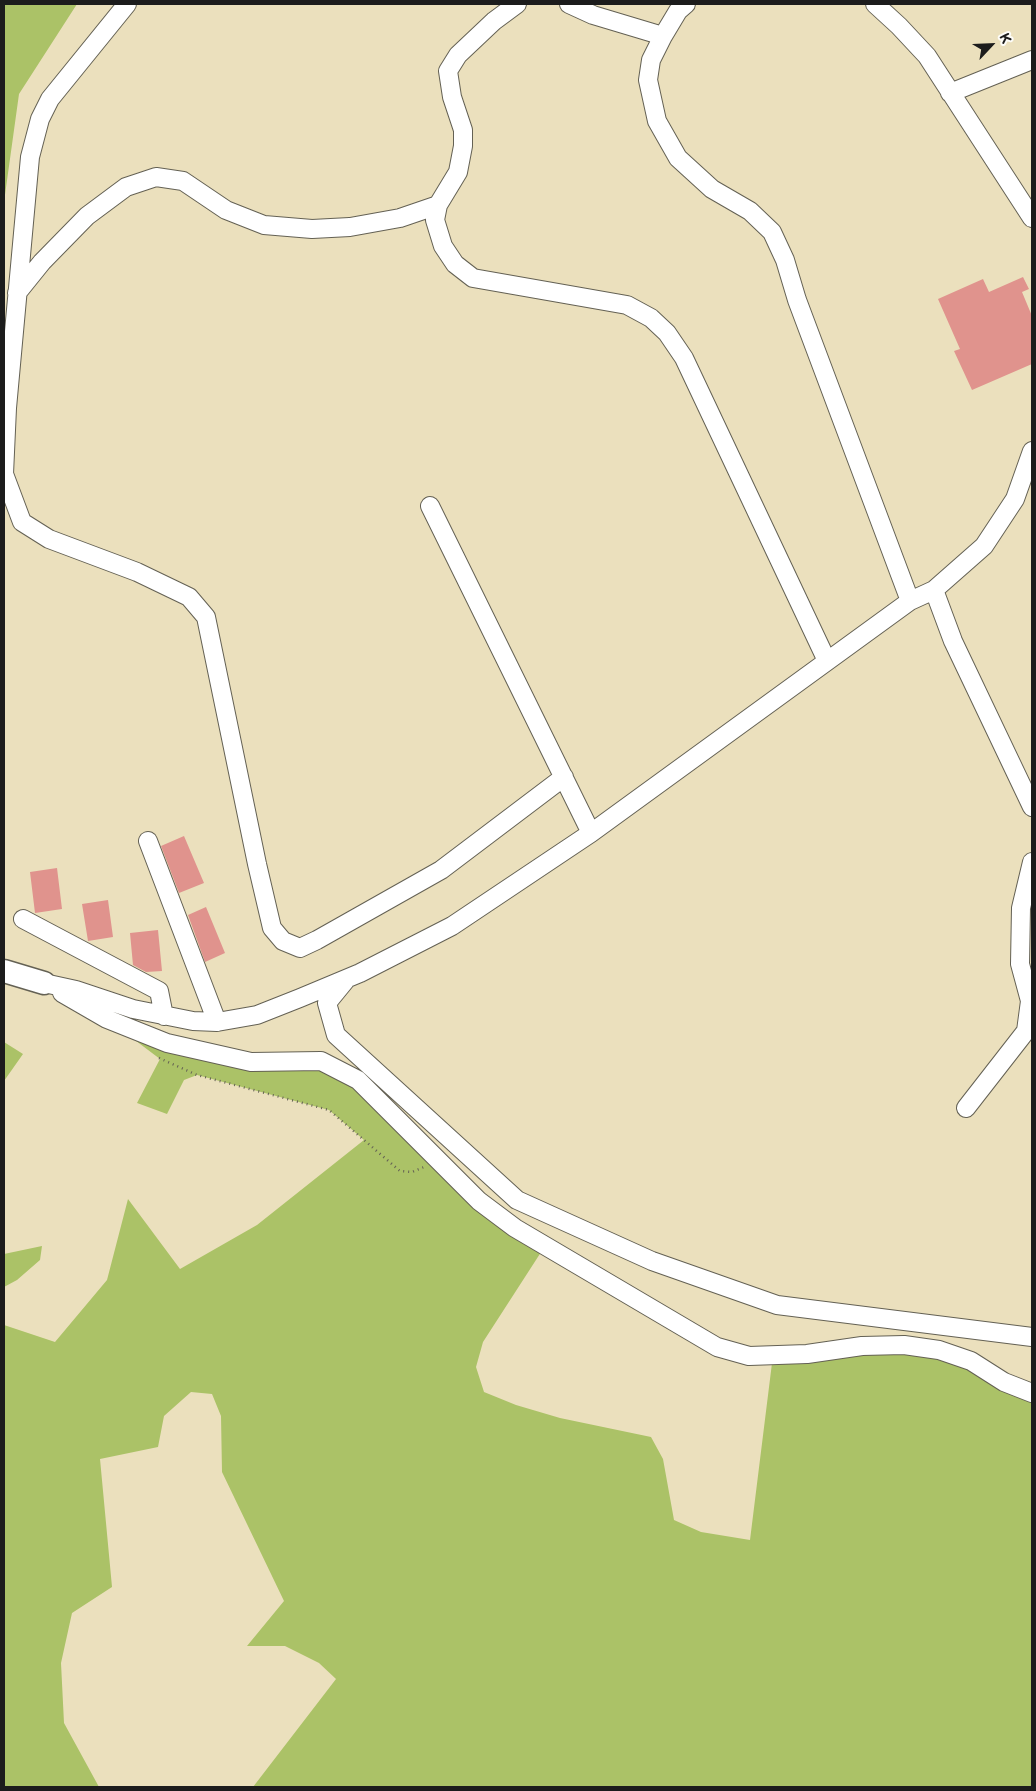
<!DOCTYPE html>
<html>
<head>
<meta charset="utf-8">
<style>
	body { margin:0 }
	#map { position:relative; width:1036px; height:1791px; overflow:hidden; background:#ebe0bd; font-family:"Balsamiq Sans",sans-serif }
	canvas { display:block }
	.frame { position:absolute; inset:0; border:5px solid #1c1c1c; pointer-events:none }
	.north { position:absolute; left:966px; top:20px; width:50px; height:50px; -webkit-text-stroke:4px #fdfcf7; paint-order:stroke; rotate:65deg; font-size:14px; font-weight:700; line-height:20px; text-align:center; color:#1c1c1c }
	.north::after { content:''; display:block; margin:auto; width:18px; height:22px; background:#1c1c1c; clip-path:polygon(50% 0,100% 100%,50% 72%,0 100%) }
</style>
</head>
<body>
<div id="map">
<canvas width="1036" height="1791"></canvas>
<div class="frame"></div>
<div class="north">K</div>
</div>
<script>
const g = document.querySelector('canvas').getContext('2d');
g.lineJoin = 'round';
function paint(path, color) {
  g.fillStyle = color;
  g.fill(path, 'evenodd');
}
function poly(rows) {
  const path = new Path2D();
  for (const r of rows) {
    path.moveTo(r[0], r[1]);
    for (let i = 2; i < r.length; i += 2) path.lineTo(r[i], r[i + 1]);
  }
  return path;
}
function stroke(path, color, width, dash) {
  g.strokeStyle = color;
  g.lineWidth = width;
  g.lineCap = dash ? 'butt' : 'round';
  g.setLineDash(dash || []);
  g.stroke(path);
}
paint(poly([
	[4,4,77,4,19,94,4,202],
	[107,1019,167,1043,302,1061,358,1080,479,1201,545,1246,483,1342,476,1367,484,1392,516,1405,560,1418,651,1437,663,1459,674,1520,701,1532,750,1540,773,1355,904,1345,1032,1393,1032,1787,253,1787,336,1679,319,1663,285,1646,247,1646,284,1601,222,1472,221,1416,212,1394,191,1392,164,1416,158,1447,100,1459,112,1587,72,1613,61,1663,64,1723,99,1787,4,1787,4,1325,55,1342,107,1280,128,1199,180,1269,257,1225,364,1140,329,1110,197,1075,184,1080,167,1114,137,1103,160,1059],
	[4,1042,23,1054,4,1081],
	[42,1246,40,1260,17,1280,4,1287,4,1254]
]), '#abc267');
paint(poly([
	[1023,277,1029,289,1022,292,1032,316,1032,364,972,390,954,351,960,349,938,299,983,279,989,292],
	[184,836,204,883,179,893,161,846],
	[57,868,62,909,35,913,30,872],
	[108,900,113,937,88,941,82,904],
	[206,907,225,953,205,962,188,915],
	[158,930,162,971,146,972,133,965,130,933]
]), '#e0938d');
const minor = poly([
	[127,4,50,99,40,119,30,157,7,408,4,474,22,522,49,539,137,572,189,597,206,617,257,864,272,928,283,941,300,948,317,940,441,870,564,777],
	[517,4,494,21,458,55,448,71,452,97,463,130,463,146,458,172,438,205,435,220,443,246,455,264,473,278,627,305,651,318,667,333,684,358,827,661],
	[569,4,593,15,663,36],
	[686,4,678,11,663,36,651,60,648,80,657,121,678,158,712,189,750,211,772,232,785,260,797,300,910,601],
	[875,4,899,26,927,56,1032,218],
	[950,93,1032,60],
	[17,293,42,262,87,216,126,187,156,177,183,181,226,210,264,225,312,229,350,227,400,218,438,205],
	[430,506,591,833],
	[934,590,953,641,1032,807],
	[148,841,217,1022],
	[23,919,159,991,164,1016],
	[345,981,327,1003,336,1035,517,1200,652,1261,777,1305,1032,1337],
	[44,983,76,990,133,1009,193,1021,217,1022,257,1015,300,998,360,973,452,926,591,833,910,601,934,590,984,546,1015,499,1032,451],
	[62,993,107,1019,167,1043,251,1062,321,1061,358,1080,479,1201,515,1228,717,1347,749,1356,807,1354,862,1346,904,1345,939,1350,971,1361,1004,1382,1032,1393],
	[966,1108,1026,1031,1030,1001,1020,964,1021,908,1032,862]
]);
const major = poly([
	[4,971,44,983]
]);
stroke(minor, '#646154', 20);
stroke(major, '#646154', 25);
stroke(poly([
	[159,1058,197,1075,329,1110,400,1171,412,1172,424,1167]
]), '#646154', 2.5, [1, 4]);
stroke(minor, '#fff', 18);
stroke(major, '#fff', 22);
</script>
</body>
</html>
